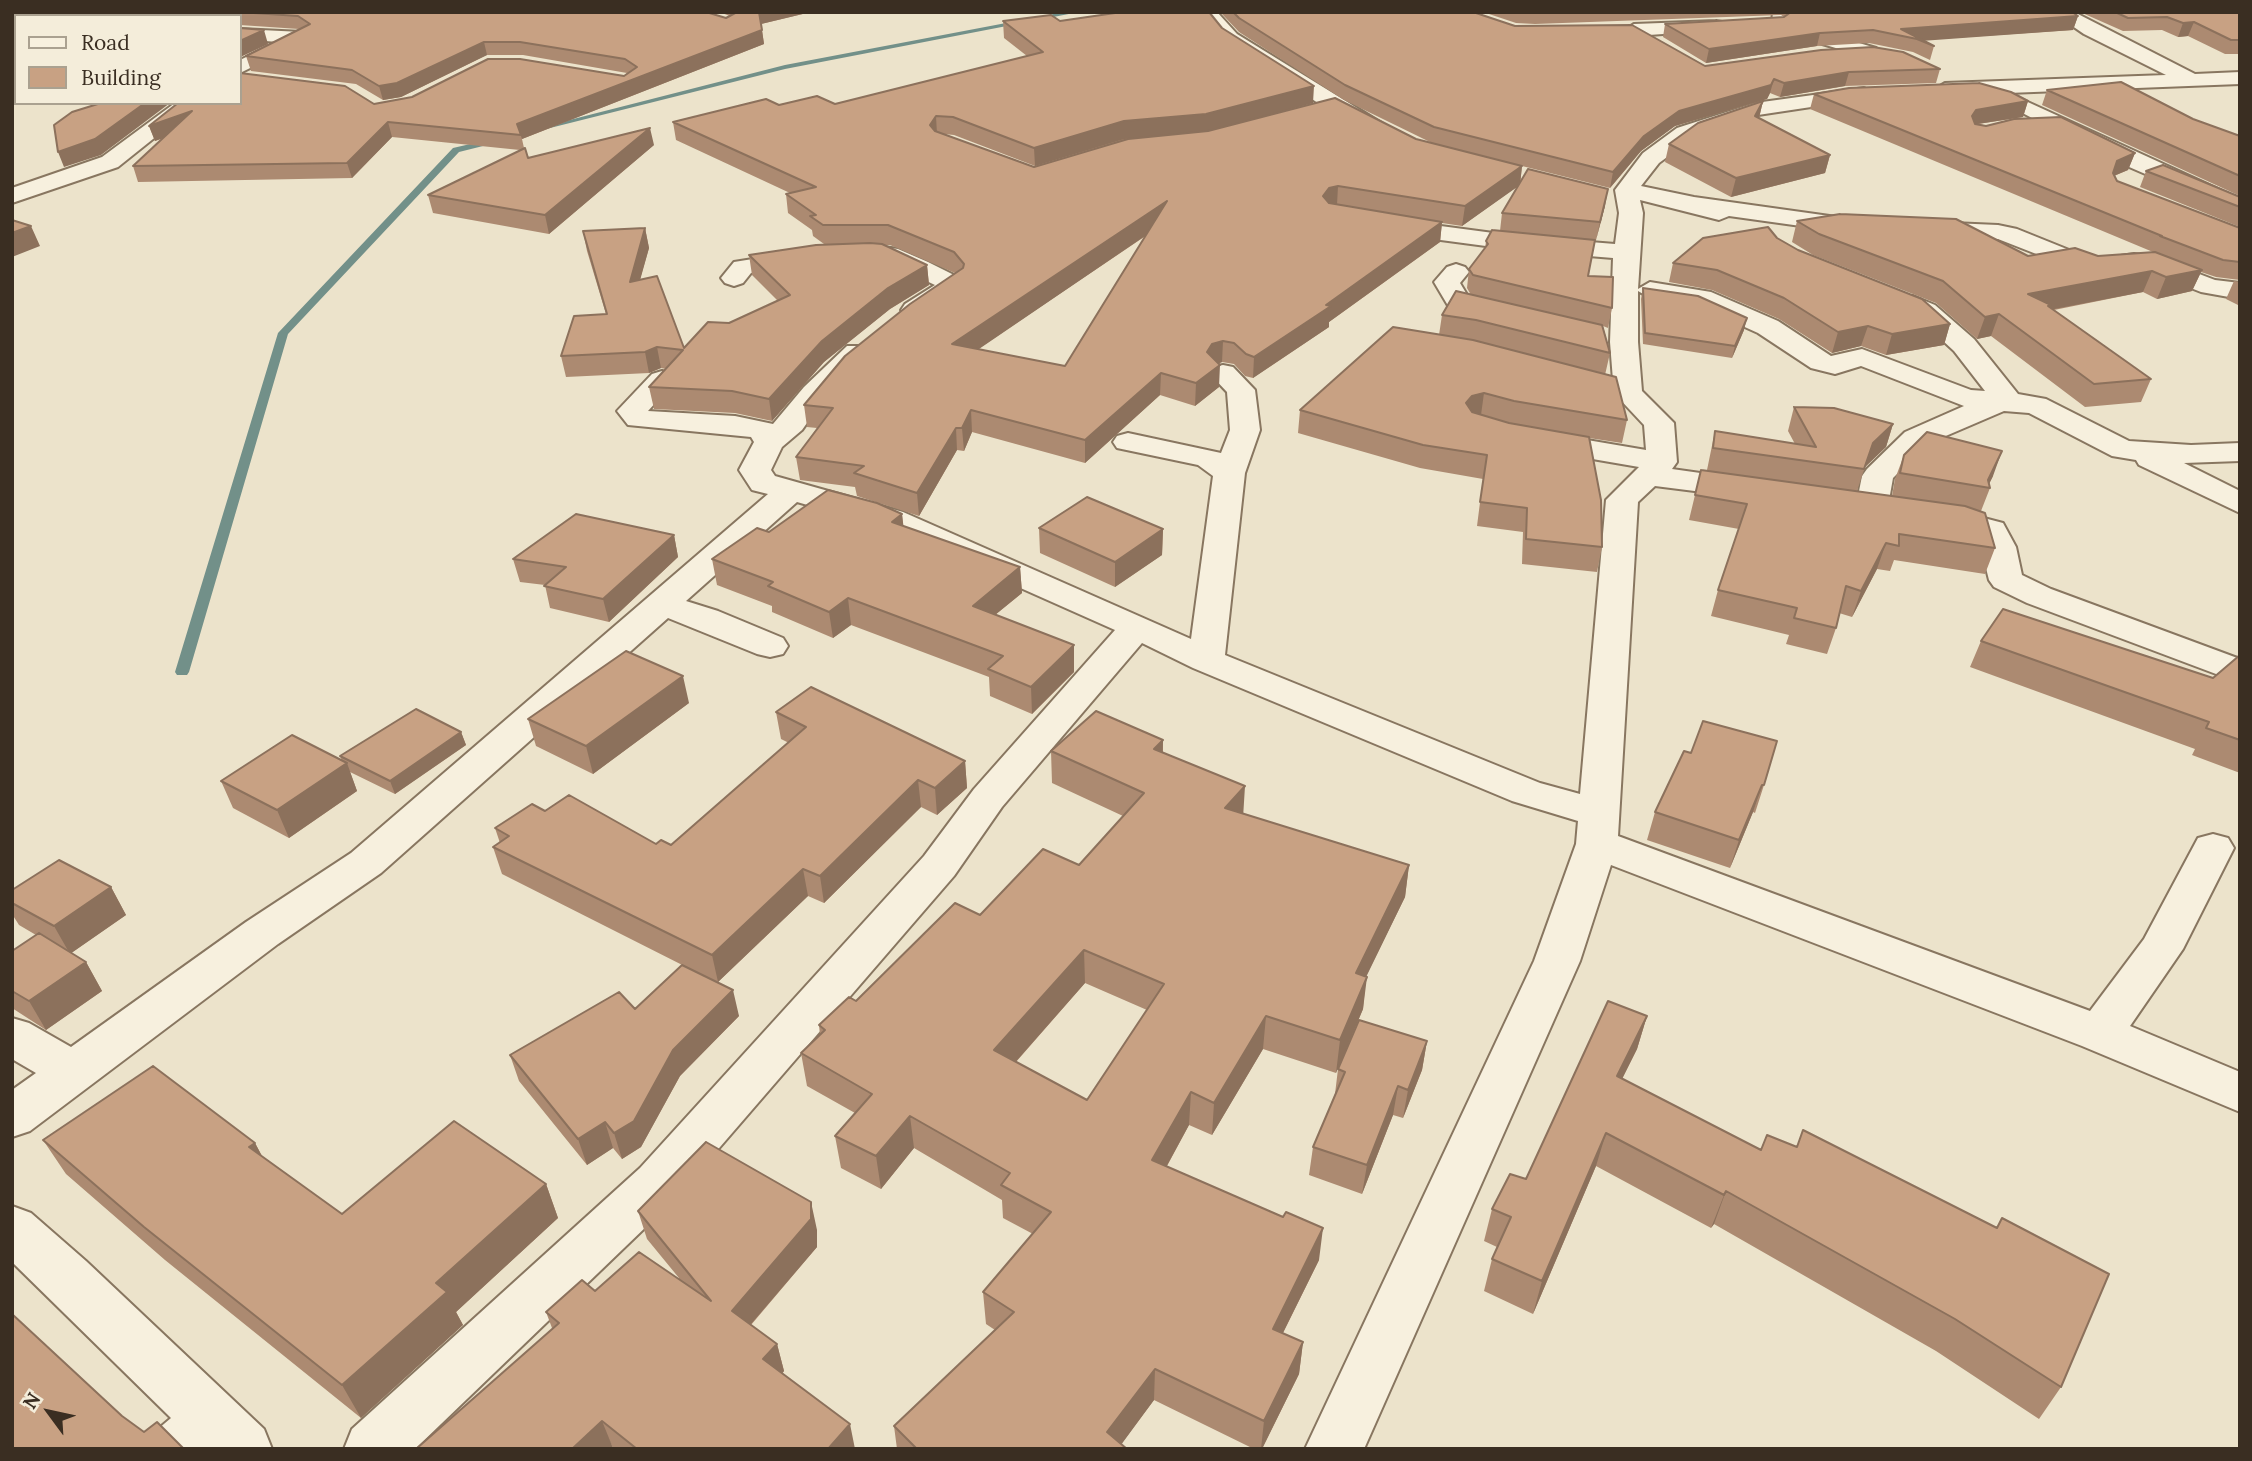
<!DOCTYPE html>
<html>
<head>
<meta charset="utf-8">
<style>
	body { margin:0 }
	#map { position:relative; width:2252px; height:1461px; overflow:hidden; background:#ece3cb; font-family:Lora,serif }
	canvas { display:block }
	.frame { position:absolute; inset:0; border:14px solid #3a2e22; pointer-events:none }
	.legend { position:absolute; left:14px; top:14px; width:228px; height:91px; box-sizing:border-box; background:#f4edda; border:2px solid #aaa190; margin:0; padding:9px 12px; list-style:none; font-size:21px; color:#3a2e22 }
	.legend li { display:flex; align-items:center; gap:14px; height:35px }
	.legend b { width:35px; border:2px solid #aaa190 }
	.north { position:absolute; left:14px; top:1377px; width:70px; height:70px; -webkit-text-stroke:5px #f4edda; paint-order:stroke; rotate:303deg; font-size:19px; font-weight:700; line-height:28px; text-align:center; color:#3a2e22 }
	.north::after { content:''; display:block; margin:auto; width:24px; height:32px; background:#3a2e22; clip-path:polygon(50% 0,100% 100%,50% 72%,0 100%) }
</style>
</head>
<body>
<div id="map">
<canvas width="2252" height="1461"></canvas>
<div class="frame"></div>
<ul class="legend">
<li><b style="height:9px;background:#f7f0de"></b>Road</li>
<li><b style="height:19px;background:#c8a183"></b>Building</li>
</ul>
<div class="north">N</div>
</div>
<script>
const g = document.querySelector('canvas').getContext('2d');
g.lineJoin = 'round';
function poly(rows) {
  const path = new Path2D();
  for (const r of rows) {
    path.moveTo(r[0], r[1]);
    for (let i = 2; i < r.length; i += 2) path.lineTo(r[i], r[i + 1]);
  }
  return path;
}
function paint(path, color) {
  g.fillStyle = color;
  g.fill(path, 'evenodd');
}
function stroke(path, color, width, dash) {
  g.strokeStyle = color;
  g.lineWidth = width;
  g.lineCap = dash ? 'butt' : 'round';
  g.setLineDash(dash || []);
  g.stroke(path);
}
paint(poly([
	[1064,12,1079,12,785,69,546,129,542,127,785,65,1064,12],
	[492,139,496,141,495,143,459,152,288,334,189,672,187,675,177,675,175,672,278,333,453,148,492,139]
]), '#729089');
const minor = poly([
	[1198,12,1217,12,1237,34,1383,124,1372,130,1365,128,1329,110,1223,42,1198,12],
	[1773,12,1791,12,1791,23,1876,48,1879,52,1869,58,1779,31,1772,23,1773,12],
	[2052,12,2074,12,2195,74,2240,72,2240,84,2008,93,2240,199,2240,215,2113,160,2007,105,1984,98,1981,94,1945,95,1935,89,1945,83,2166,75,2084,34,2052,12],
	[1716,21,1722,22,1725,26,1722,30,1634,36,1625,30,1634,24,1716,21],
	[240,29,302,32,311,38,240,73,240,60,278,42,240,39,240,29],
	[1864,88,1874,94,1871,98,1758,115,1693,138,1659,163,1641,186,1694,197,1851,219,1859,221,1863,226,1859,231,1851,233,1729,216,1719,220,1640,200,1643,213,1638,289,1650,282,1711,292,1778,321,1831,356,1862,349,1971,390,1985,391,1954,351,1917,317,1895,308,1891,302,1895,296,1913,296,1935,305,1974,339,2018,394,2046,399,2129,441,2191,445,2240,443,2240,461,2184,463,2240,491,2240,513,2139,465,2136,460,2112,456,2029,413,2004,411,1927,444,1893,478,1888,506,1883,513,1872,516,1861,513,1856,506,1862,476,1867,469,1905,432,1964,406,1861,366,1835,374,1811,368,1758,333,1696,305,1650,298,1638,291,1638,342,1642,391,1674,423,1677,462,1672,469,1750,480,1761,482,1766,489,1761,496,1750,498,1655,486,1638,502,1618,836,2090,1011,2144,939,2198,838,2213,834,2228,838,2234,848,2183,949,2130,1026,2240,1072,2240,1112,2082,1046,1611,865,1580,961,1364,1449,1305,1449,1534,961,1576,844,1578,821,1512,801,1193,668,1142,643,1002,807,954,876,676,1198,415,1449,344,1449,352,1429,640,1168,924,856,974,789,1115,630,881,526,797,502,686,601,718,611,783,638,788,646,783,654,770,657,757,654,668,618,381,873,278,944,30,1131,12,1137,12,1090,36,1073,12,1059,12,1018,29,1023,71,1047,246,922,351,853,768,494,752,490,739,470,754,442,751,437,628,425,617,411,652,374,662,371,672,374,676,380,648,411,735,416,773,424,804,387,847,346,867,346,871,352,867,358,824,399,802,430,782,447,771,470,775,476,903,512,1191,639,1213,476,1198,465,1117,448,1113,442,1117,436,1128,433,1221,453,1230,430,1227,392,1209,373,1213,367,1223,365,1233,367,1255,390,1260,430,1245,473,1225,655,1540,783,1580,794,1606,500,1639,467,1540,450,1529,447,1525,441,1529,435,1540,432,1646,450,1644,425,1614,393,1610,342,1613,258,1516,250,1388,233,1380,231,1376,226,1380,221,1388,219,1516,236,1615,244,1619,213,1615,190,1643,153,1677,128,1755,103,1864,88],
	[175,103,198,103,118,167,12,203,12,188,102,157,175,103],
	[1929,222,1998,225,2017,229,2094,260,2134,254,2152,256,2215,280,2240,283,2240,299,2201,292,2147,271,2090,275,1998,239,1920,234,1917,229,1920,224,1929,222],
	[877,246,898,249,928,262,954,275,963,286,923,316,905,316,901,310,905,304,935,285,884,261,868,258,865,253,868,248,877,246],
	[803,251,812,253,815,258,812,263,751,273,743,283,734,286,725,283,721,278,734,262,803,251],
	[1456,264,1465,267,1469,272,1460,283,1469,298,1508,307,1512,313,1508,319,1499,321,1450,309,1434,282,1447,267,1456,264],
	[1938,506,2003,523,2016,547,2022,575,2051,589,2240,659,2240,683,2027,603,1994,587,1989,580,1978,536,1927,523,1922,516,1927,509,1938,506],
	[12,1206,31,1213,86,1261,264,1429,272,1449,150,1449,158,1429,171,1418,12,1262,12,1206]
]);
stroke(minor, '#887660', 4);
paint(minor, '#f7f0de');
paint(poly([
	[12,12,706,12,726,18,730,16,719,12,811,12,761,24,764,44,522,139,524,148,528,158,654,145,549,234,433,213,428,195,520,150,392,137,352,178,138,182,133,166,163,138,155,141,149,126,374,104,624,76,627,73,523,55,487,55,401,97,383,100,356,84,251,71,246,56,299,29,240,25,240,28,268,44,240,57,240,16,16,16,16,94,12,94],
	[1222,12,1473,12,1515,26,1705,66,1940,69,1936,83,1845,86,1780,97,1770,93,1767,99,1675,126,1641,151,1610,188,1522,166,1520,184,1605,206,1596,240,1571,238,1588,276,1612,308,1608,328,1603,326,1610,353,1605,375,1627,420,1622,443,1589,438,1602,547,1597,572,1522,564,1523,532,1477,526,1483,479,1420,468,1298,433,1300,410,1439,335,1442,315,1471,295,1467,288,1469,269,1485,249,1486,241,1500,231,1502,213,1519,185,1462,226,1442,223,1440,242,1329,322,1329,327,1253,378,1245,376,1234,364,1222,362,1218,364,1219,387,1195,406,1160,395,1085,463,972,432,964,451,957,450,919,516,857,496,855,487,800,480,796,457,817,428,807,427,804,405,955,273,890,245,884,245,927,265,929,285,890,309,824,362,772,421,735,413,654,409,649,387,666,369,661,368,649,373,566,377,561,356,606,314,587,251,583,231,645,228,649,248,640,279,684,348,729,323,778,301,752,275,749,255,824,244,813,236,812,230,788,213,786,194,790,193,676,140,673,122,779,105,835,104,1027,56,1004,38,1003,21,1060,21,1222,28,1313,103,1239,123,1416,139,1432,143,1344,100,1239,32,1222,14],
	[944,134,954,135,1035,166,1127,139,1034,167],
	[1147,235,1065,366,978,349],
	[1483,12,2072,12,2078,16,2073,30,1923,40,1934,46,1930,60,1913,52,1869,43,1817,46,1706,63,1663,37,1665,24,1784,17,1781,15,1535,24,1516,23],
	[2080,12,2240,12,2240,54,2225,54,2188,36,2178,37,2162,30,2123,31],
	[2047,90,2193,119,2240,136,2240,196,2042,105],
	[1814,94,2028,101,2023,117,1978,124,2135,153,2128,170,2114,176,2117,181,2240,228,2240,280,2216,277,2201,272,2192,291,2157,299,2143,292,2054,310,2151,379,2141,402,2085,407,1991,336,1977,339,1936,303,1813,255,1792,242,1797,221,2028,256,2098,256,2153,252,1810,109],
	[1763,101,1759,118,1830,155,1825,173,1731,197,1665,162,1669,144],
	[2146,171,2240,197,2240,227,2140,187],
	[1777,238,1798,250,1950,324,1944,345,1886,355,1861,346,1832,353,1779,319,1712,290,1669,282,1673,263],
	[2234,281,2240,282,2240,306,2226,299],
	[1643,288,1744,330,1732,358,1643,344,1641,299],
	[1794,407,1893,424,1886,447,1865,467,1857,491,1892,496,1895,479,1904,455,1993,476,1989,484,1990,488,1981,511,1995,548,1985,574,1894,560,1890,571,1877,569,1852,617,1839,613,1836,628,1827,654,1786,644,1789,635,1711,616,1718,590,1739,529,1689,520,1701,470,1707,470,1715,431,1795,444,1788,431],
	[902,514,903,526,1020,567,1022,593,995,615,1074,672,1032,714,990,696,989,677,851,625,833,638,772,612,772,606,717,585,712,559,769,532],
	[1039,528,1163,529,1162,555,1115,587,1040,553],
	[674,535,678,557,609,622,550,608,545,585,520,582,513,559],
	[1981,641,2213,678,2240,655,2240,773,2192,755,2195,749,1970,667],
	[689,703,593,774,536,746,528,719],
	[776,712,965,761,967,788,937,815,921,807,824,903,808,896,718,982,739,1016,680,1076,641,1147,622,1159,613,1148,587,1165,519,1081,510,1055,712,980,502,874,493,847,500,843,495,828,545,811,656,844,671,845,789,743,781,739],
	[461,732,466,745,395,794,350,772,357,791,289,838,233,808,221,781,342,761,340,756],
	[1163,740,1163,753,1243,814,1409,865,1405,897,1366,976,1363,1009,1336,1073,1263,1049,1212,1135,1189,1125,1167,1166,1319,1260,1283,1333,1303,1342,1299,1374,1262,1449,1254,1449,1154,1400,1121,1444,1127,1449,897,1449,894,1426,995,1330,986,1324,983,1292,1033,1234,1003,1218,1002,1200,914,1148,881,1189,841,1168,835,1136,855,1113,807,1086,801,1053,820,1035,819,1025,856,1001,980,915,1079,865,1123,816,1052,783,1051,751],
	[1085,983,1147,1010,1087,1100,1016,1062],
	[1684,751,1764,785,1755,813,1753,812,1730,868,1647,840,1655,812],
	[111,887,126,915,71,953,86,962,102,991,46,1030,12,1008,12,951,36,935,19,925,12,914,12,890],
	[1647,1016,1637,1049,1622,1079,2061,1387,2039,1419,1936,1351,1714,1224,1711,1228,1596,1166,1533,1314,1484,1291,1492,1259,1497,1247,1484,1241,1492,1209,1526,1179],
	[1427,1041,1422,1070,1403,1118,1393,1115,1362,1194,1309,1175,1313,1147,1335,1094,1338,1069],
	[43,1140,255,1143,262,1156,342,1214,546,1184,558,1218,456,1312,463,1325,361,1418,165,1260,66,1174],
	[638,1211,817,1230,817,1247,751,1325,777,1344,784,1371,782,1374,855,1449,614,1449,613,1448,552,1328,546,1312,595,1291,679,1278,647,1239]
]), '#ac8a71');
paint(poly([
	[759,12,811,12,761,24],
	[2078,16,2073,30,1921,41,1901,29],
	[2194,22,2188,36,2178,37,2183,23],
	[264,30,268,44,240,57,240,41],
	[762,30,764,44,522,139,517,124],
	[1820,33,1817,46,1706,63,1709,49],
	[484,42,487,55,401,97,383,100,379,86],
	[1849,72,1845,86,1780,97,1784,83],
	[1774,79,1770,93,1767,99,1675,126,1641,151,1610,188,1613,172,1644,136,1679,111],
	[1314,86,1313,103,1206,132,1124,139,1035,166,1034,148,1124,121],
	[1763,101,1759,118,1755,116],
	[2028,101,2023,117,1971,125,1972,116,1976,110],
	[145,103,170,103,101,155,64,167,58,152],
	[192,111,197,126,155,141,149,126],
	[936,116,937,134,930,125],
	[388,122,392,137,352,178,347,163],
	[650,128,654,145,549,234,545,215],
	[2135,153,2128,170,2111,177,2117,161],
	[1830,155,1825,173,1731,197,1736,178],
	[1522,166,1520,185,1462,226,1465,206],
	[1338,186,1337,205,1327,207,1323,196,1329,188],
	[1608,189,1605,206,1596,240,1600,222],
	[1167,201,1167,221,954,366,952,344],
	[1442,222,1440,242,1329,322,1329,327,1253,378,1254,357],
	[31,226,40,246,12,257,12,233],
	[645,228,649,248,634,302,630,282],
	[927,265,929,285,890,309,824,362,772,421,769,399,822,341,888,288],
	[2202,270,2192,291,2157,299,2166,277],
	[2152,271,2143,292,2049,310,2028,294],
	[1999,314,1991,336,1977,339,1985,317],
	[1747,318,1744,330,1732,358,1735,346],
	[1950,324,1944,345,1886,355,1892,334],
	[1868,326,1861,346,1832,353,1838,332],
	[1223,341,1222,362,1211,366,1207,352,1212,344],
	[657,347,661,368,649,373,645,352],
	[1220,365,1219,387,1195,406,1196,383],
	[1161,373,1160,395,1085,463,1085,440],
	[1484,393,1481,415,1468,418,1466,403,1472,396],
	[971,410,972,432,964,451,962,428],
	[1893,424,1886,447,1865,467,1856,493,1873,443],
	[956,428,957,450,919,516,917,493],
	[2002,451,1993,476,1987,488,1988,480],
	[902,514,905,539,892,522],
	[1163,529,1162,555,1115,587,1115,562],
	[674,535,678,557,609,622,603,599],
	[1886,543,1877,569,1852,617,1861,591],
	[1020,567,1022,593,974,632,973,606],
	[848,598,851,625,833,638,829,612],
	[1074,645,1074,672,1032,714,1031,687],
	[683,676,689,703,593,774,586,746],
	[461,732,466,745,395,794,390,781],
	[1163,740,1162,772,1154,749],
	[965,761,967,788,937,815,935,788],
	[347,763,357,791,289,838,277,810],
	[918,780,921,807,824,903,820,876],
	[1762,785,1753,812,1730,868,1739,840],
	[1245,786,1243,818,1225,808],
	[1409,865,1405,897,1352,1006,1356,973],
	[803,869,808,896,718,982,712,955],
	[111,887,126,915,70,954,54,926],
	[1084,950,1085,983,997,1083,994,1050],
	[86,962,102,991,46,1030,29,1001],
	[1367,977,1363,1009,1336,1073,1340,1040],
	[733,990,739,1016,680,1076,641,1147,622,1159,614,1133,673,1050],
	[1266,1016,1263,1049,1212,1135,1214,1103],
	[1647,1016,1637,1049,1607,1109,1617,1076],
	[1427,1041,1422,1070,1403,1118,1408,1090],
	[1398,1086,1393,1115,1362,1194,1367,1165],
	[1191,1092,1189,1125,1152,1193,1152,1160],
	[910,1116,914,1148,881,1189,876,1156],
	[605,1122,613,1148,587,1165,578,1139],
	[1606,1133,1596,1166,1533,1314,1542,1281],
	[255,1143,273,1177,249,1147],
	[546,1184,558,1218,456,1312,463,1325,361,1418,342,1385,436,1283],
	[1726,1191,1714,1224,1711,1228,1724,1195],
	[811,1202,817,1230,817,1247,739,1338,732,1311],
	[1323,1228,1319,1260,1269,1361,1273,1329],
	[1303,1342,1299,1374,1262,1449,1261,1449,1264,1421],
	[777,1344,784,1371,770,1387,763,1359],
	[1155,1369,1154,1400,1118,1449,1107,1432],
	[602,1421,613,1448,612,1449,572,1449],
	[850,1424,855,1449,828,1449]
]), '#8c715c');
const building = poly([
	[12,12,236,12,235,16,16,16,16,80,12,80,12,12],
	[239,12,706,12,726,18,737,12,759,12,762,30,517,124,521,135,388,122,347,163,133,166,192,111,149,126,178,103,240,103,240,73,345,86,374,104,412,97,488,59,520,59,624,76,637,67,625,59,520,42,484,42,397,83,379,86,352,70,246,56,310,24,298,16,239,12],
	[1122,12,1209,12,1222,28,1314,86,1206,114,1124,121,1034,148,953,117,936,116,930,125,935,131,1034,167,1128,139,1208,131,1335,98,1416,139,1522,166,1465,206,1338,186,1329,188,1323,196,1329,203,1442,222,1326,305,1331,306,1254,357,1246,354,1234,343,1223,341,1212,344,1207,352,1220,365,1196,383,1161,373,1085,440,971,410,962,428,956,428,917,493,854,473,864,466,796,457,833,408,804,405,845,356,910,304,963,268,964,264,954,252,888,225,823,225,810,216,816,215,786,194,816,187,673,122,766,99,779,105,817,96,835,104,1043,52,1003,21,1051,15,1060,21,1122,12],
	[1167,201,1065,366,952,344,1167,201],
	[1233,12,1473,12,1515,26,1632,25,1705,66,1821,50,1873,47,1903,52,1940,69,1849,72,1784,83,1774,79,1771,85,1679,111,1644,136,1613,172,1434,127,1345,85,1239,18,1233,12],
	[1791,12,2072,12,2078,16,1901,29,1934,46,1917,39,1873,30,1820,33,1709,49,1665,24,1784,17,1791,12],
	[2115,12,2240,12,2240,40,2231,40,2194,22,2183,23,2167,17,2128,18,2115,12],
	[240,28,264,30,240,41,240,28],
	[2121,82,2193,119,2240,136,2240,176,2047,90,2121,82],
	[1979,83,2011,92,2028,101,1976,110,1972,116,1975,124,1986,126,2014,119,2061,117,2135,153,2117,161,2113,173,2117,181,2240,228,2240,262,2223,260,2160,236,2162,236,1814,94,1849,88,1979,83],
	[1763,101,1755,116,1830,155,1736,178,1669,144,1698,123,1763,101],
	[101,103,145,103,95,139,58,152,54,125,72,112,101,103],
	[650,128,545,215,428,195,525,148,528,158,650,128],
	[2163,165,2240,197,2240,207,2146,171,2163,165],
	[1528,169,1608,189,1600,222,1502,213,1528,169],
	[1840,214,1956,219,2028,256,2075,248,2098,256,2155,252,2202,270,2166,277,2152,271,2028,294,2051,305,2048,306,2151,379,2094,384,1999,314,1985,317,1943,281,1819,234,1797,221,1840,214],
	[12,220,31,226,12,233,12,220],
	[1768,227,1777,238,1798,250,1922,299,1950,324,1892,334,1868,326,1838,332,1784,298,1717,270,1673,263,1703,238,1768,227],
	[645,228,630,282,657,276,684,348,708,322,729,323,790,295,749,255,816,245,870,243,882,244,927,265,888,288,822,341,769,399,732,391,649,387,683,350,657,347,645,352,561,356,574,316,607,314,583,231,645,228],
	[1492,230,1595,240,1588,276,1613,277,1612,308,1473,275,1469,269,1488,244,1486,241,1492,230],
	[1643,288,1698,296,1747,318,1735,346,1645,333,1643,288],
	[1456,291,1602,325,1610,353,1476,320,1442,315,1456,291],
	[1393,327,1473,340,1616,377,1627,420,1514,401,1484,393,1472,396,1466,403,1472,412,1509,423,1589,437,1601,500,1602,547,1526,539,1527,508,1480,502,1487,455,1423,445,1300,410,1393,327],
	[1794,407,1834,408,1893,424,1873,443,1864,469,1713,448,1715,431,1816,447,1794,407],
	[1927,432,2002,451,1988,480,1990,488,1900,473,1904,455,1927,432],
	[1701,470,1965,506,1985,513,1995,548,1899,534,1899,546,1886,543,1861,591,1846,586,1836,628,1794,618,1797,608,1718,590,1747,504,1695,495,1701,470],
	[828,490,877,503,902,514,892,522,1020,567,973,606,1074,645,1031,687,988,669,1003,656,848,598,829,612,768,586,773,582,712,559,757,528,769,532,828,490],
	[1087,497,1163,529,1115,562,1039,528,1087,497],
	[576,514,674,535,603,599,544,586,566,567,513,559,576,514],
	[2003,609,2213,678,2240,655,2240,740,2206,728,2209,722,1981,641,2003,609],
	[626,651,683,676,586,746,528,719,626,651],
	[811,687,965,761,935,788,918,780,820,876,803,869,712,955,493,847,509,836,495,828,532,804,545,811,569,795,656,844,661,840,671,845,806,727,776,712,811,687],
	[416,709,461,732,390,781,340,756,416,709],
	[1096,711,1163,740,1154,749,1245,786,1225,808,1409,865,1356,973,1367,977,1340,1040,1266,1016,1214,1103,1191,1092,1152,1160,1283,1217,1286,1212,1323,1228,1273,1329,1303,1342,1264,1421,1155,1369,1107,1432,1127,1449,917,1449,894,1426,1014,1312,983,1292,1051,1212,1001,1185,1010,1173,910,1116,876,1156,835,1136,872,1094,801,1053,825,1030,819,1025,849,997,856,1001,955,903,980,915,1043,849,1079,865,1144,793,1051,751,1096,711],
	[1084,950,1164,984,1087,1100,994,1050,1084,950],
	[1703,721,1777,741,1764,785,1762,785,1739,840,1655,812,1684,751,1691,753,1703,721],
	[292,735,347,763,277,810,221,781,292,735],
	[59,860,111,887,54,926,12,903,12,890,59,860],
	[39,933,86,962,29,1001,12,991,12,951,39,933],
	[682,965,733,990,673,1050,634,1121,614,1133,605,1122,578,1139,510,1055,619,992,635,1009,682,965],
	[1608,1001,1647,1016,1617,1076,1761,1150,1767,1135,1797,1147,1803,1130,1997,1228,2002,1218,2109,1274,2061,1387,1955,1319,1726,1191,1724,1195,1606,1133,1542,1281,1492,1259,1511,1217,1492,1209,1510,1174,1526,1179,1608,1001],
	[1359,1020,1427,1041,1408,1090,1398,1086,1367,1165,1313,1147,1345,1072,1338,1069,1359,1020],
	[153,1066,255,1143,249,1147,342,1214,454,1121,546,1184,436,1283,447,1292,342,1385,144,1227,43,1140,153,1066],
	[706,1142,811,1202,811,1219,732,1311,777,1344,763,1359,850,1424,828,1449,637,1449,602,1421,572,1449,416,1449,559,1323,546,1312,582,1280,595,1291,639,1252,711,1301,638,1211,706,1142],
	[12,1314,122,1416,144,1432,157,1422,184,1449,12,1449,12,1314]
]);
paint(building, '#c8a183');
stroke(building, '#8c715c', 2);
</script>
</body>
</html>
